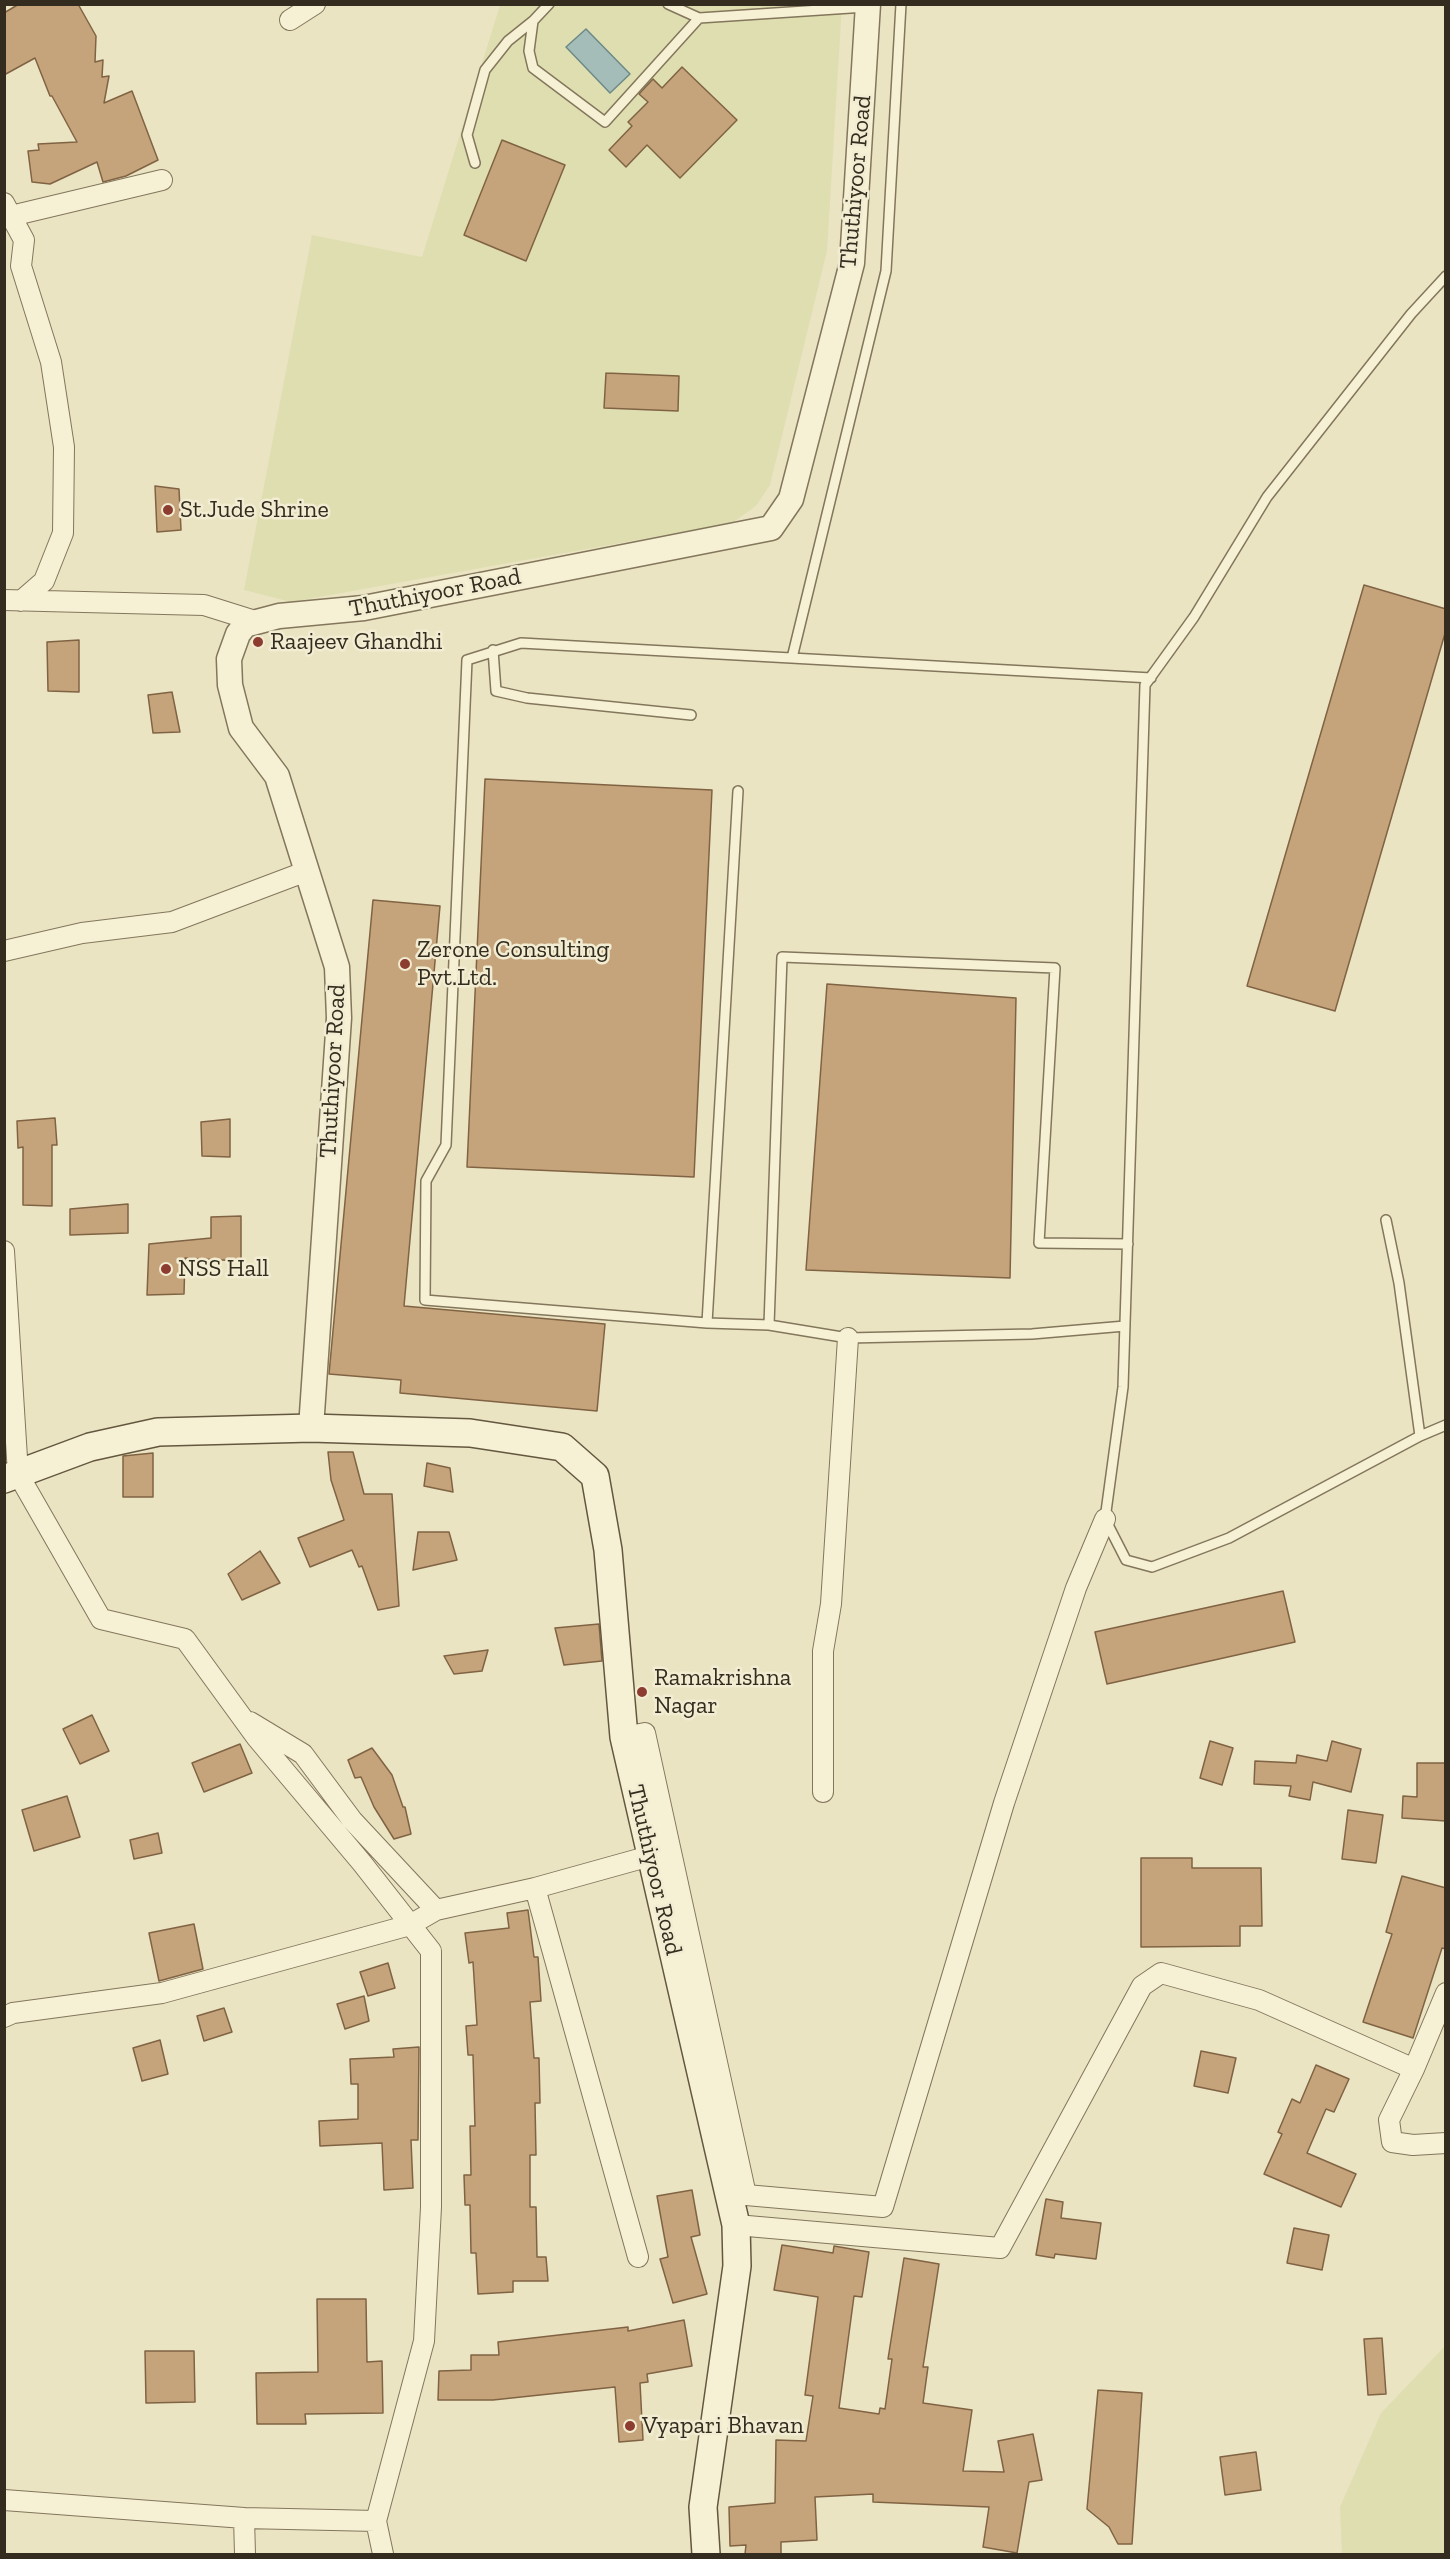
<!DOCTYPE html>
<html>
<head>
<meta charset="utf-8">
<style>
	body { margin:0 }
	#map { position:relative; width:1450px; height:2559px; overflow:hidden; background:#eae4c3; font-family:"Zilla Slab",serif }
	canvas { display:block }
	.frame { position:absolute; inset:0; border:6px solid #342c1e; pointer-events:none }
</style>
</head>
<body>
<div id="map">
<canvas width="1450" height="2559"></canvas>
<div class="frame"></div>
</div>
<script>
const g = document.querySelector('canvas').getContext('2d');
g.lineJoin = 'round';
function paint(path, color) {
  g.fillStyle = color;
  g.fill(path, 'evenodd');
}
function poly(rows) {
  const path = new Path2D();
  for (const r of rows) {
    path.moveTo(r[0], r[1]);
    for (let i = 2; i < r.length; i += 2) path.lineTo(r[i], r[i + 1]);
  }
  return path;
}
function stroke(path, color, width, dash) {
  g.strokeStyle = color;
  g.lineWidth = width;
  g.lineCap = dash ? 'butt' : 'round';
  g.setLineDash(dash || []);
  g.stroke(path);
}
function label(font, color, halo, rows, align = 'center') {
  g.font = font + ' "Zilla Slab",serif';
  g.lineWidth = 5;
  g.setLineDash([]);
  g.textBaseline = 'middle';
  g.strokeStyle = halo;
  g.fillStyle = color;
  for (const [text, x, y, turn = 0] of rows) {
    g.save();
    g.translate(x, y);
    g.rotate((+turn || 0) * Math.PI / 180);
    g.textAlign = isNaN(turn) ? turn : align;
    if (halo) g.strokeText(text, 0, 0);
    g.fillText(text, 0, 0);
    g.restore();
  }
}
paint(poly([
	[500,5,842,5,827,251,770,485,756,506,732,523,291,602,244,590,312,235,422,257],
	[1445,2346,1445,2554,1342,2554,1340,2507,1381,2413]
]), '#dfdeb1');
const water = poly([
	[586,29,630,74,610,93,566,47,586,29]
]);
paint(water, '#a5bdb9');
stroke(water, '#6d8a87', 1.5);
const building = poly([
	[19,4,78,4,96,36,95,62,103,60,102,77,109,76,104,103,132,91,158,160,126,176,103,182,97,162,50,184,32,182,28,151,39,150,38,144,77,142,52,96,50,96,35,58,4,75,4,13,19,4],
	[682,67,737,120,680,178,647,145,626,167,609,150,632,126,628,122,648,102,639,94,653,79,662,88,682,67],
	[502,140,565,165,526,261,464,235,502,140],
	[606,373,679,376,678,411,604,408,606,373],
	[155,486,179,489,181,530,157,532,155,486],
	[1364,585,1446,609,1446,630,1335,1011,1247,986,1364,585],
	[79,640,79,692,48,691,47,642,79,640],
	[172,692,180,732,153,733,148,695,172,692],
	[485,779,712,790,694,1177,467,1167,485,779],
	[373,900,440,906,404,1306,605,1324,597,1411,400,1393,401,1380,329,1374,373,900],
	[827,984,1016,998,1010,1278,806,1270,827,984],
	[55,1118,57,1145,52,1145,52,1206,23,1205,23,1147,18,1148,17,1121,55,1118],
	[230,1119,230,1157,202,1156,201,1122,230,1119],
	[128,1204,128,1233,70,1235,70,1209,128,1204],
	[241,1216,241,1261,185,1258,184,1294,147,1295,149,1244,211,1238,211,1217,241,1216],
	[328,1452,353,1452,364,1494,392,1494,399,1606,378,1610,362,1566,359,1567,352,1550,310,1567,298,1538,344,1520,331,1480,328,1452],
	[153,1453,153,1497,123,1497,123,1456,153,1453],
	[427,1463,450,1468,453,1492,424,1486,427,1463],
	[418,1532,449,1532,457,1560,413,1570,418,1532],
	[260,1551,280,1583,242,1600,228,1574,260,1551],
	[1283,1591,1295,1642,1107,1684,1095,1632,1283,1591],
	[599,1624,602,1661,564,1665,555,1628,599,1624],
	[488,1650,482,1671,454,1674,444,1656,488,1650],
	[92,1715,109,1751,80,1764,63,1729,92,1715],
	[1210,1741,1233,1748,1222,1785,1200,1778,1210,1741],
	[1332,1741,1361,1749,1351,1792,1313,1782,1310,1800,1289,1796,1291,1786,1254,1784,1255,1761,1296,1763,1297,1755,1327,1761,1332,1741],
	[240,1744,252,1773,204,1792,192,1763,240,1744],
	[372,1748,392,1775,403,1807,405,1807,411,1834,394,1839,374,1807,361,1777,355,1778,348,1760,372,1748],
	[1417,1763,1446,1763,1446,1821,1402,1818,1403,1796,1417,1797,1417,1763],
	[67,1796,80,1837,34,1851,22,1810,67,1796],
	[1348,1810,1383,1815,1376,1863,1342,1859,1348,1810],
	[158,1833,162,1853,134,1859,130,1840,158,1833],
	[1141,1858,1192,1858,1192,1868,1261,1868,1262,1926,1240,1926,1240,1946,1141,1947,1141,1858],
	[1402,1876,1446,1888,1446,1949,1442,1948,1413,2038,1363,2022,1392,1934,1386,1932,1402,1876],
	[528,1910,534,1957,538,1957,541,2001,530,2002,534,2058,539,2058,540,2103,535,2103,536,2155,530,2155,530,2207,536,2207,537,2257,546,2257,548,2281,513,2281,513,2292,478,2294,476,2253,471,2253,470,2205,465,2205,464,2175,471,2175,470,2126,475,2126,473,2055,468,2055,466,2026,477,2025,473,1962,469,1963,465,1933,509,1928,507,1913,528,1910],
	[194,1924,203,1969,159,1981,149,1933,194,1924],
	[388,1963,395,1988,368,1996,360,1972,388,1963],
	[364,1996,369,2021,345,2029,337,2004,364,1996],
	[224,2008,232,2032,204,2041,197,2016,224,2008],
	[160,2040,168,2074,142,2081,133,2048,160,2040],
	[419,2047,418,2140,411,2140,413,2188,384,2190,382,2143,320,2146,319,2121,358,2119,358,2084,351,2084,350,2059,394,2057,393,2049,419,2047],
	[1201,2051,1236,2058,1228,2093,1194,2086,1201,2051],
	[1316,2065,1349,2079,1334,2112,1326,2109,1307,2153,1356,2174,1341,2207,1264,2174,1282,2134,1278,2132,1292,2099,1300,2103,1316,2065],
	[692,2190,700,2235,691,2237,707,2294,673,2303,660,2259,668,2257,657,2196,692,2190],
	[1046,2199,1063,2202,1061,2218,1101,2223,1096,2259,1055,2254,1054,2258,1036,2255,1046,2199],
	[1294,2228,1329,2235,1322,2270,1287,2263,1294,2228],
	[782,2245,833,2253,834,2246,869,2252,862,2297,854,2296,839,2408,879,2414,880,2408,885,2409,892,2359,888,2359,904,2258,939,2264,923,2367,928,2367,923,2403,972,2410,963,2471,1004,2472,998,2441,1033,2434,1042,2480,1029,2482,1017,2553,983,2547,989,2507,873,2502,873,2494,815,2497,817,2540,781,2542,781,2554,745,2554,746,2545,730,2546,729,2507,775,2503,776,2440,806,2441,813,2396,805,2395,818,2297,774,2290,782,2245],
	[317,2299,366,2299,367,2362,382,2361,383,2413,305,2414,306,2424,257,2424,256,2373,318,2372,317,2299],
	[684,2320,692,2366,647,2374,648,2382,640,2383,643,2440,619,2442,615,2387,493,2400,438,2400,439,2371,471,2370,471,2355,499,2355,498,2342,628,2327,628,2331,684,2320],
	[1382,2338,1386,2394,1368,2395,1364,2339,1382,2338],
	[145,2351,194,2351,195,2402,146,2403,145,2351],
	[1098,2390,1142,2393,1132,2544,1118,2544,1109,2527,1087,2509,1098,2390],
	[1256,2452,1261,2490,1225,2495,1220,2457,1256,2452]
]);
paint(building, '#c5a47c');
stroke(building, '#806343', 1.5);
const service = poly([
	[549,4,533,21,529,51,533,68,605,122,699,18],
	[668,4,699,18,866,7],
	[475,163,467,135,485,70,508,41,533,21],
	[1446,276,1411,314,1267,497,1194,617,1145,685,1123,1387,1105,1519,1126,1560,1152,1567,1229,1538,1420,1436,1446,1425],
	[493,650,496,691,527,698,691,715],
	[792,658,886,271,901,4],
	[1386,1220,1399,1283,1420,1436],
	[707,1323,738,791],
	[769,1325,782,957,1055,968,1039,1243,1128,1244],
	[1125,1326,1032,1334,848,1338,769,1325,707,1323,425,1300,426,1181,446,1145,467,660,521,643,1151,678]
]);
const minor = poly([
	[290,20,315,4],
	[4,203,24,240,21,266,51,362,64,447,63,533,44,581,21,601],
	[11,216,162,180],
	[4,600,204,605,255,621],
	[4,951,82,933,172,922,307,871],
	[4,1251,18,1474,101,1619,185,1639,257,1738,362,1863,431,1951,431,2207,424,2341,376,2521,244,2518,245,2554],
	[250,1722,303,1754,352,1820,436,1910],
	[624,1737,645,1733,746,2195,883,2207,1004,1803,1076,1588,1105,1519],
	[823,1792,823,1651,831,1604,848,1338],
	[535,1888,638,2257],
	[4,2017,13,2013,162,1993,410,1925,436,1910,535,1888,650,1856],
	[1414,2069,1389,2120,1392,2142,1413,2145,1446,2143],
	[736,2225,1000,2248,1142,1986,1161,1973,1259,2000,1414,2069,1446,1993],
	[4,2500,244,2518],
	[376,2521,383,2554]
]);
const tertiary = poly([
	[311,1428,339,1018,337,967,277,776,241,728,230,685,229,659,238,634,245,625,279,616,364,608,771,528,791,499,852,263,868,4]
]);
const secondary = poly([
	[4,1479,90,1447,158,1432,311,1428,470,1433,562,1447,595,1476,608,1550,624,1737,736,2225,737,2266,703,2507,706,2554]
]);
stroke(service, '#83765b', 12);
stroke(minor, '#83765b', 22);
stroke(tertiary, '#83765b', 27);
stroke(secondary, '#64573f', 30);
stroke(service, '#f6f0d5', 9);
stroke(minor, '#f6f0d5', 20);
stroke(tertiary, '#f6f0d5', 24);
stroke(secondary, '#f6f0d5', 27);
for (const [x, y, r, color] of [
	[168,510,6,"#8d3c30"],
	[258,642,6,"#8d3c30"],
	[405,964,6,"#8d3c30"],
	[166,1269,6,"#8d3c30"],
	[642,1692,6,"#8d3c30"],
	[630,2426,6,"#8d3c30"]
]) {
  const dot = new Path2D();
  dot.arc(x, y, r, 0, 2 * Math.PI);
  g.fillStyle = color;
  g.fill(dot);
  stroke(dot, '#f2edd2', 2);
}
label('24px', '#342c1e', '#f2edd2', [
	["Thuthiyoor Road",856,182,-85],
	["Thuthiyoor Road",435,593,-11],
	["Thuthiyoor Road",333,1071,-87],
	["Thuthiyoor Road",654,1870,77]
]);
label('24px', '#342c1e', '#f2edd2', [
	["St.Jude Shrine",180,510],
	["Raajeev Ghandhi",270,642],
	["Zerone Consulting",417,950],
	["Pvt.Ltd.",417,978],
	["NSS Hall",178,1269],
	["Ramakrishna",654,1678],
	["Nagar",654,1706],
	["Vyapari Bhavan",642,2426]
], 'left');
</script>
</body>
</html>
